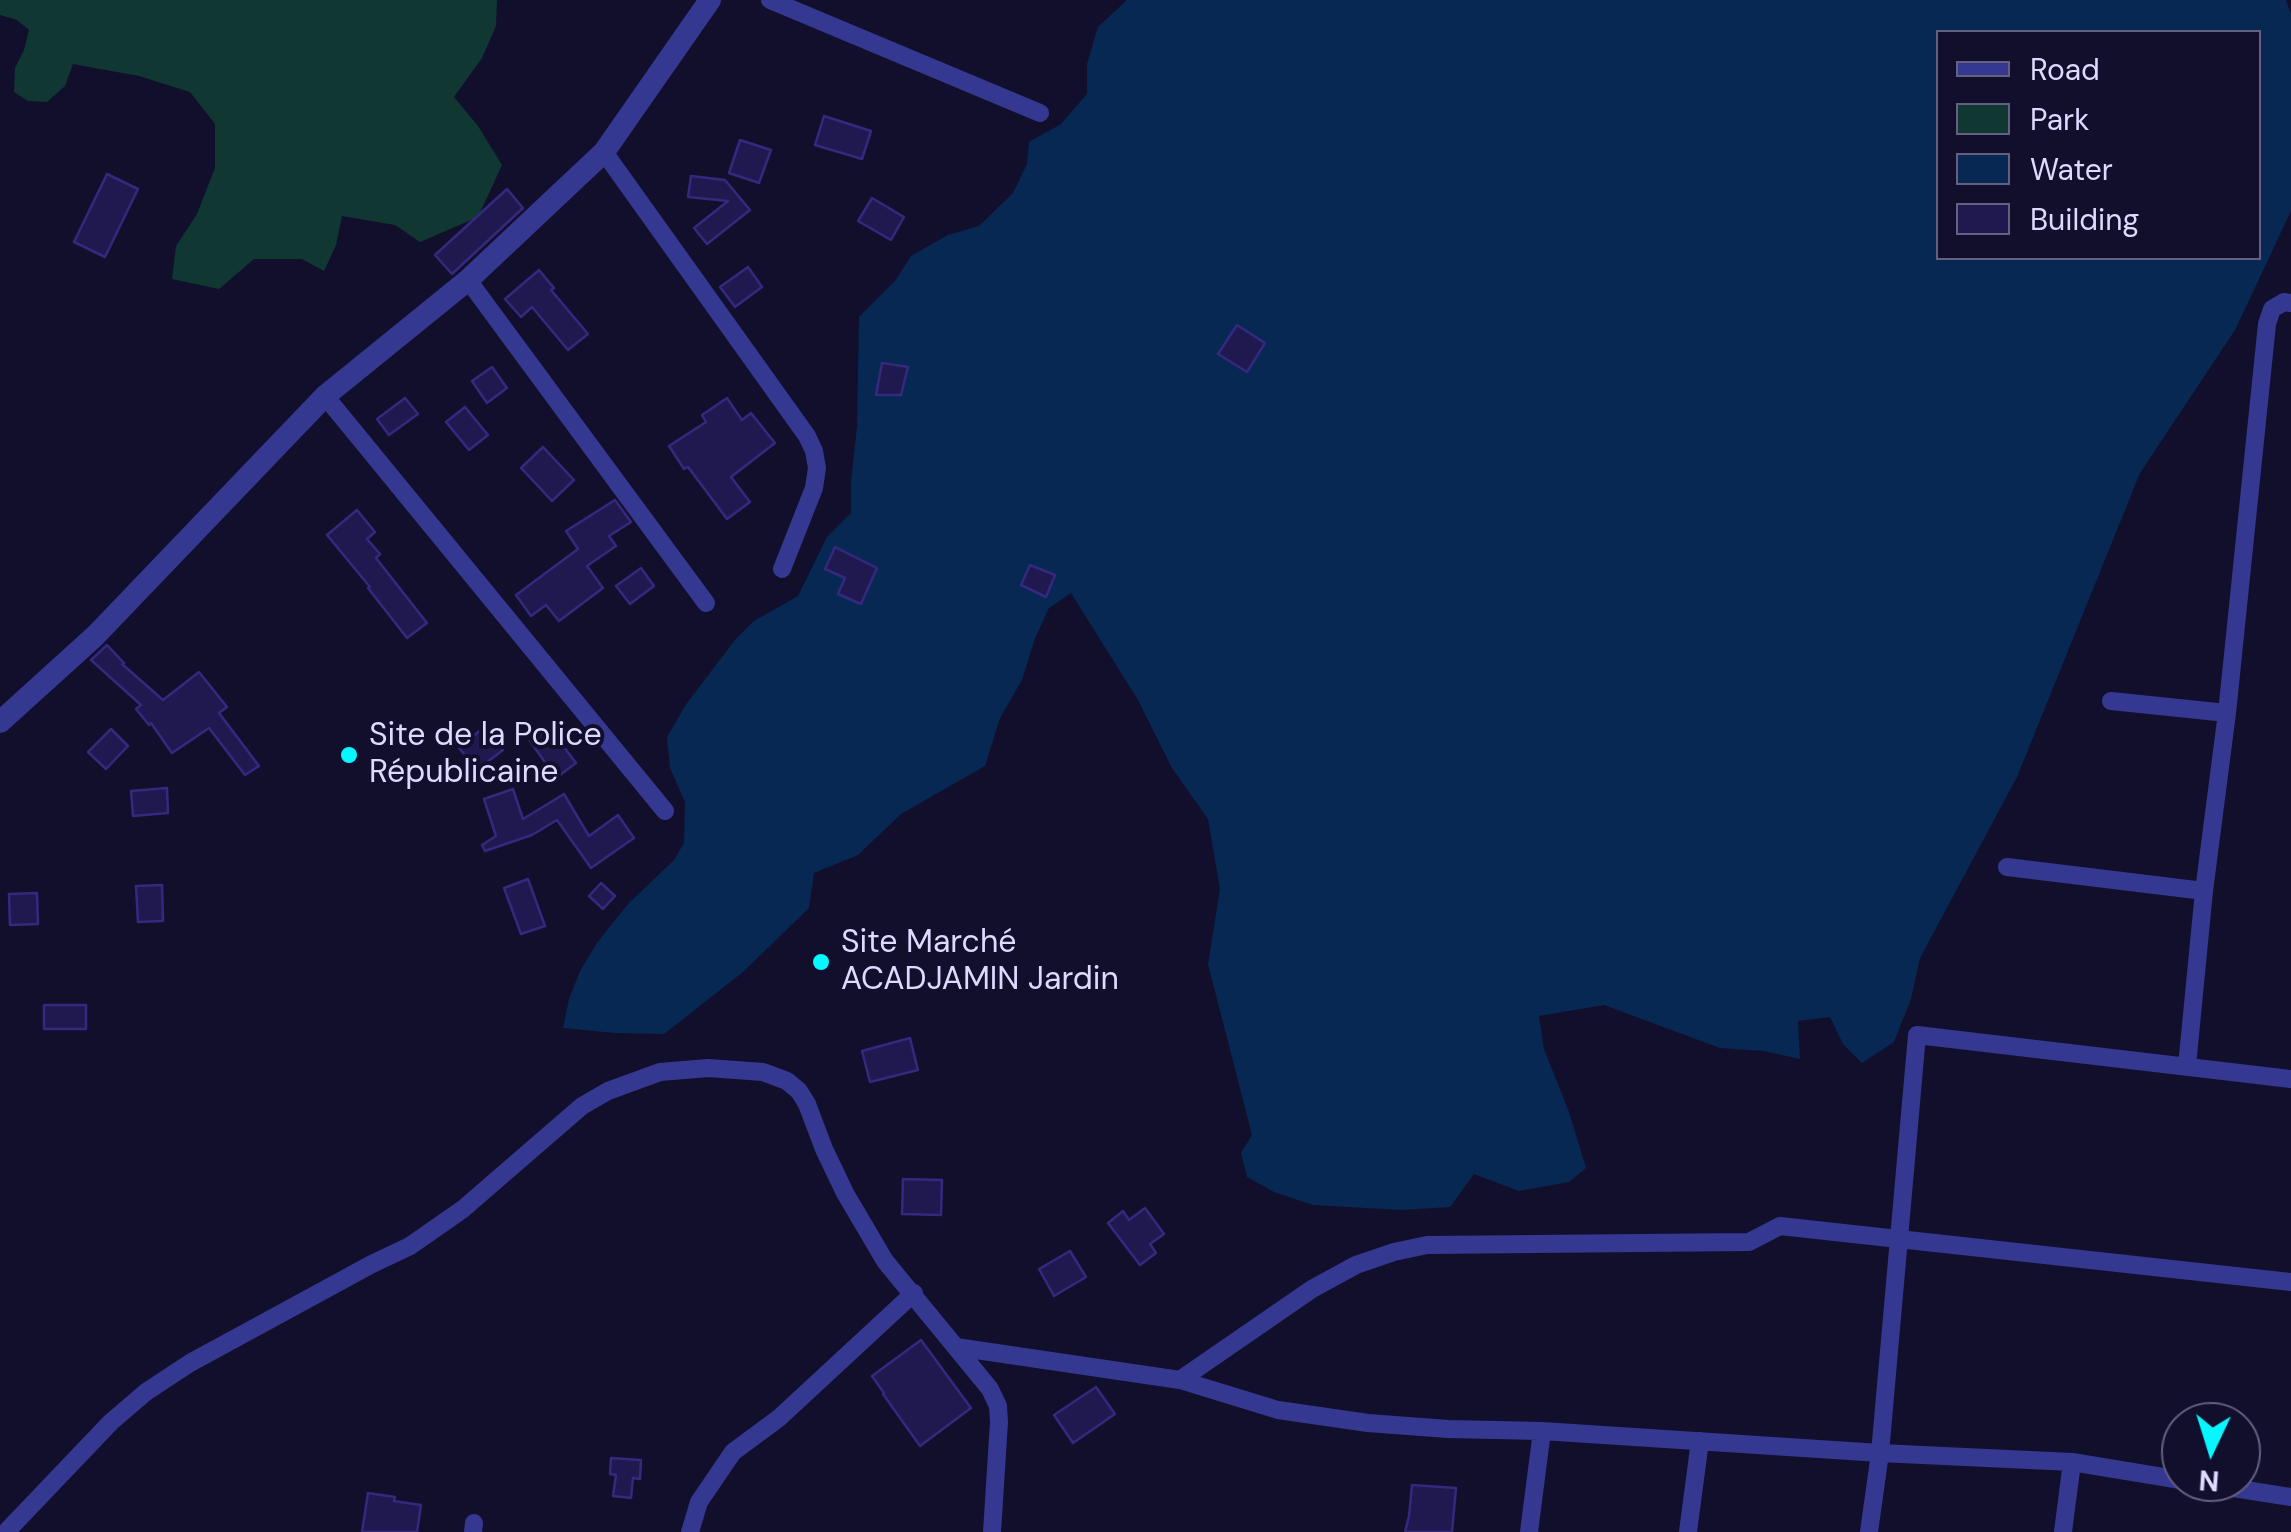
<!DOCTYPE html>
<html>
<head>
<meta charset="utf-8">
<style>
	body { margin:0 }
	#map { position:relative; width:2291px; height:1532px; overflow:hidden; background:#120f2d; font-family:"DM Sans",sans-serif }
	canvas { display:block }
	.legend { position:absolute; left:1936px; top:30px; width:325px; height:230px; box-sizing:border-box; background:#120f2d; border:2px solid #636081; margin:0; padding:12px 18px; list-style:none; font-size:30px; color:#dcdaff }
	.legend li { display:flex; align-items:center; gap:20px; height:50px }
	.legend b { width:50px; border:2px solid #636081 }
	.north { position:absolute; left:2161px; top:1402px; width:100px; height:100px; box-sizing:border-box; background:#120f2d; border:2px solid #636081; border-radius:50%; rotate:184deg; font-size:28px; font-weight:700; line-height:40px; text-align:center; color:#dcdaff }
	.north::after { content:''; display:block; margin:auto; width:35px; height:45px; background:#06f7ff; clip-path:polygon(50% 0,100% 100%,50% 72%,0 100%) }
</style>
</head>
<body>
<div id="map">
<canvas width="2291" height="1532"></canvas>
<ul class="legend">
<li><b style="height:12px;background:#353890"></b>Road</li>
<li><b style="height:28px;background:#113733"></b>Park</li>
<li><b style="height:28px;background:#072853"></b>Water</li>
<li><b style="height:28px;background:#201950"></b>Building</li>
</ul>
<div class="north">N</div>
</div>
<script>
const g = document.querySelector('canvas').getContext('2d');
g.lineJoin = 'round';
function paint(path, color) {
  g.fillStyle = color;
  g.fill(path, 'evenodd');
}
function poly(rows) {
  const path = new Path2D();
  for (const r of rows) {
    path.moveTo(r[0], r[1]);
    for (let i = 2; i < r.length; i += 2) path.lineTo(r[i], r[i + 1]);
  }
  return path;
}
function stroke(path, color, width, dash) {
  g.strokeStyle = color;
  g.lineWidth = width;
  g.lineCap = dash ? 'butt' : 'round';
  g.setLineDash(dash || []);
  g.stroke(path);
}
function label(font, color, halo, rows, align = 'center') {
  g.font = font + ' "DM Sans",sans-serif';
  g.lineWidth = 8;
  g.setLineDash([]);
  g.textBaseline = 'middle';
  g.strokeStyle = halo;
  g.fillStyle = color;
  for (const [text, x, y, turn = 0] of rows) {
    g.save();
    g.translate(x, y);
    g.rotate((+turn || 0) * Math.PI / 180);
    g.textAlign = isNaN(turn) ? turn : align;
    if (halo) g.strokeText(text, 0, 0);
    g.fillText(text, 0, 0);
    g.restore();
  }
}
paint(poly([
	[0,0,497,0,496,26,482,58,454,97,478,126,502,165,478,217,420,242,395,225,342,216,336,245,324,271,302,259,254,259,219,289,172,279,176,246,197,214,215,168,215,124,190,92,139,76,73,64,65,86,47,102,28,101,14,92,15,68,24,50,29,30,17,20,0,15]
]), '#113733');
paint(poly([
	[1127,0,2286,0,2291,14,2291,211,2235,330,2140,473,2017,777,1920,958,1911,999,1894,1042,1862,1063,1843,1044,1830,1017,1798,1021,1800,1059,1764,1051,1720,1048,1604,1005,1539,1016,1544,1049,1569,1112,1586,1168,1569,1182,1519,1191,1474,1174,1450,1207,1401,1210,1313,1205,1274,1192,1247,1177,1241,1153,1252,1135,1208,964,1220,889,1208,819,1172,768,1138,700,1071,593,1049,608,1035,638,1022,680,1000,718,985,766,901,814,858,855,814,873,809,908,743,972,664,1034,615,1033,563,1028,569,999,580,971,597,943,628,904,674,860,684,843,685,802,670,768,667,737,687,703,735,640,754,621,798,596,827,537,851,513,851,482,857,427,859,317,895,281,911,256,948,235,979,226,1013,193,1027,164,1029,142,1061,124,1087,94,1087,64,1098,27],
	[1938,32,2258,32,2258,258,1938,258]
]), '#072853');
const building = poly([
	[824,116,871,131,862,159,815,145,824,116],
	[740,140,771,150,759,183,729,173,740,140],
	[107,174,138,189,105,257,74,242,107,174],
	[691,176,725,180,750,210,707,244,694,228,728,201,688,197,691,176],
	[507,189,523,208,452,274,435,255,507,189],
	[872,198,904,217,891,240,858,221,872,198],
	[748,267,762,287,735,307,720,287,748,267],
	[539,270,554,288,551,290,588,334,568,350,532,307,521,317,505,299,539,270],
	[1237,325,1265,343,1247,372,1218,354,1237,325],
	[882,363,908,367,901,395,876,395,882,363],
	[492,367,507,388,487,403,472,381,492,367],
	[405,398,418,414,389,435,377,419,405,398],
	[727,398,742,420,751,413,775,443,731,477,750,502,727,519,688,467,684,469,669,446,706,422,702,415,727,398],
	[465,407,488,435,469,450,446,422,465,407],
	[543,447,574,480,552,501,521,468,543,447],
	[615,500,631,522,609,536,616,546,587,566,603,588,559,621,546,605,531,616,516,595,578,549,566,531,615,500],
	[357,510,375,532,367,539,380,554,376,558,427,623,407,638,368,588,370,587,327,535,357,510],
	[835,547,877,568,861,604,838,594,845,578,825,569,835,547],
	[1030,565,1055,575,1046,597,1021,585,1030,565],
	[641,568,654,586,630,604,616,586,641,568],
	[107,645,124,663,122,664,163,700,199,672,227,707,219,713,259,766,245,775,209,728,172,753,151,723,149,725,136,709,141,705,91,660,107,645],
	[484,727,503,750,477,770,459,748,484,727],
	[549,727,576,763,556,778,530,741,549,727],
	[111,729,128,746,106,769,88,752,111,729],
	[167,788,168,813,133,816,131,791,167,788],
	[513,789,523,819,564,794,589,836,618,815,634,838,591,868,557,820,532,835,485,851,482,845,496,836,484,799,513,789],
	[528,879,545,926,521,934,504,888,528,879],
	[601,883,615,896,603,909,589,896,601,883],
	[162,885,163,921,138,922,136,886,162,885],
	[37,893,38,924,10,925,9,894,37,893],
	[44,1005,86,1005,86,1029,44,1029,44,1005],
	[910,1038,918,1070,870,1082,862,1051,910,1038],
	[903,1179,942,1180,941,1215,902,1214,903,1179],
	[1145,1208,1164,1234,1150,1244,1156,1253,1140,1265,1108,1223,1123,1211,1129,1220,1145,1208],
	[1070,1251,1086,1277,1054,1296,1039,1269,1070,1251],
	[921,1340,971,1408,920,1446,883,1394,884,1393,872,1376,921,1340],
	[1096,1387,1115,1414,1073,1443,1054,1415,1096,1387],
	[611,1458,641,1460,640,1479,633,1478,631,1498,613,1496,616,1475,610,1474,611,1458],
	[1412,1485,1456,1488,1452,1532,1405,1532,1409,1516,1412,1485],
	[368,1493,395,1497,394,1501,421,1505,417,1532,362,1532,368,1493]
]);
paint(building, '#201950');
stroke(building, '#34297e', 2.5);
stroke(poly([
	[770,0,1040,113],
	[604,152,807,436,814,451,817,468,814,488,782,569],
	[468,280,706,603],
	[325,396,665,811],
	[2111,701,2227,713],
	[2007,867,2204,891],
	[2187,1066,2204,891,2227,713,2267,324,2272,309,2284,302,2291,303],
	[956,1347,1180,1380,1278,1410,1368,1423,1448,1429,1542,1431,1880,1453,2072,1462,2181,1480],
	[1180,1380,1312,1289,1356,1265,1394,1252,1427,1245,1749,1242,1780,1226,2291,1282],
	[2195,1482,2291,1497],
	[6,1532,111,1422,146,1392,190,1363,372,1264,410,1246,463,1209,582,1106,608,1091,660,1072,708,1068,763,1072,787,1081,799,1091,807,1104,824,1149,845,1193,885,1261,990,1389,998,1406,999,1422,992,1532],
	[473,1532,474,1523],
	[690,1532,699,1502,733,1452,779,1418,914,1293],
	[1529,1532,1542,1431],
	[1688,1532,1700,1441],
	[1869,1532,1880,1453,1917,1035,2291,1079],
	[2063,1532,2072,1462]
]), '#353890', 18);
stroke(poly([
	[0,722,95,636,325,396,468,280,604,152,710,0]
]), '#353890', 22);
for (const [x, y, r, color] of [
	[349,755,10,"#06f7ff"],
	[821,962,10,"#06f7ff"]
]) {
  const dot = new Path2D();
  dot.arc(x, y, r, 0, 2 * Math.PI);
  g.fillStyle = color;
  g.fill(dot);
  stroke(dot, '#120f2d', 4);
}
label('32px', '#dcdaff', '#120f2d', [
	["Site de la Police",369,737],
	["Républicaine",369,774],
	["Site Marché",841,944],
	["ACADJAMIN Jardin",841,981]
], 'left');
</script>
</body>
</html>
